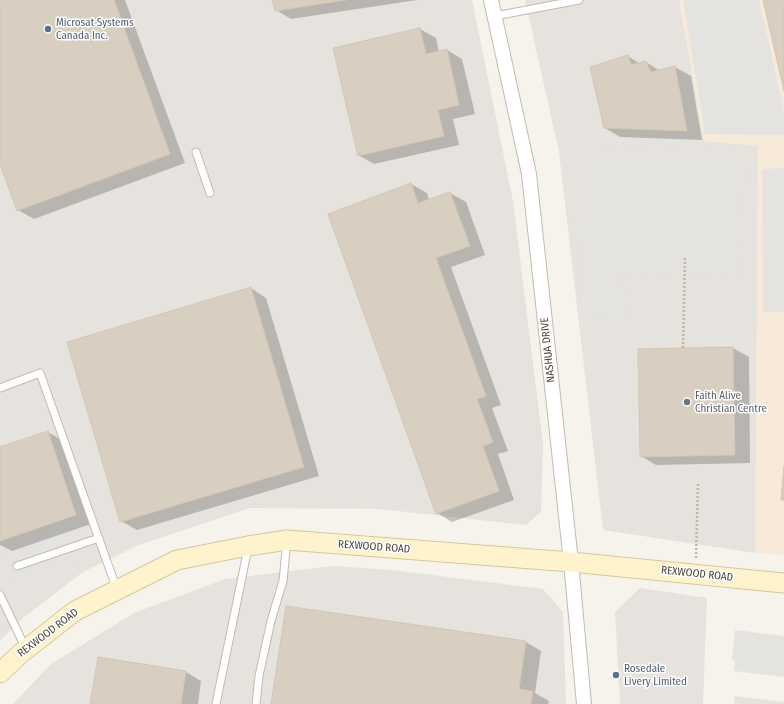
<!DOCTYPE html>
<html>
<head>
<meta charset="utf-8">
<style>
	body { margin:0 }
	canvas { display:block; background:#f6f3ec }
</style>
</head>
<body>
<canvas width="784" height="704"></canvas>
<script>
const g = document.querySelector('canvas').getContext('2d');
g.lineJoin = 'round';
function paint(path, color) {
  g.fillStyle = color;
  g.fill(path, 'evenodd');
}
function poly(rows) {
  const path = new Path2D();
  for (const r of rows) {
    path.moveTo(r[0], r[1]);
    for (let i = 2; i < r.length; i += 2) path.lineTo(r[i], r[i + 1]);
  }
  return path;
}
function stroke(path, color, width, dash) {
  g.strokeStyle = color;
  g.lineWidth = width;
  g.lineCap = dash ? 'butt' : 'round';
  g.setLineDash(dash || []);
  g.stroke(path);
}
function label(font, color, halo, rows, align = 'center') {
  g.font = font + ' "Fira Sans Condensed",sans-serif';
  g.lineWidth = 3;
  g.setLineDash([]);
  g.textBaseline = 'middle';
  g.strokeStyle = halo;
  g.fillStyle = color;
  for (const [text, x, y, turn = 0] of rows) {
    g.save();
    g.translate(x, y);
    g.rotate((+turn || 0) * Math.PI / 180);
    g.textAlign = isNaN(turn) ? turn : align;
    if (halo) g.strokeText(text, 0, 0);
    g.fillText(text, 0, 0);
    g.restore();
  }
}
paint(poly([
	[679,0,784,0,784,555,755,553,758,146,704,141]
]), '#f7ead8');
paint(poly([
	[0,0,472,0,513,201,543,444,541,512,526,525,379,509,250,508,139,545,83,572,23,618,0,641],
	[525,0,679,0,704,141,758,146,755,553,603,530,559,152],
	[333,566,392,570,543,589,563,612,566,704,13,704,51,664,134,613,225,579],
	[640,588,707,598,703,704,620,704,615,612]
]), '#e6e2dd');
paint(poly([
	[683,0,759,0,784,111,784,135,705,134],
	[583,146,745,151,741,278,617,272,617,278,622,277,627,322,584,317,574,214,583,214],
	[784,168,784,312,763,312,762,169],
	[74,521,82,546,68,551,73,565,16,584,4,545],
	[0,618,8,630,0,638],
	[735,630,784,636,784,677,734,671,735,660,732,659],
	[735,696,784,702,784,704,734,704]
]), '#e5e3e0');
paint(poly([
	[0,0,125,0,185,163,34,219,18,210,0,161],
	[273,0,417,0,291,19,276,10],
	[420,29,436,38,439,52,447,50,462,59,475,114,453,119,459,145,374,164,358,155],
	[628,56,640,64,646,62,660,71,675,67,691,76,702,140,620,137,605,128],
	[411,184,427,193,429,200,450,193,466,202,485,255,451,267,501,405,492,408,508,451,498,454,514,500,452,522,437,513],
	[251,288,266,298,319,476,137,530,121,521],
	[733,348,749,357,750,463,656,465,641,456],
	[48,432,63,441,91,524,12,551,0,545,0,448],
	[526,642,541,651,535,693,549,701,548,704,272,704],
	[186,672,201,681,198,704,91,704]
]), '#0003');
const building = poly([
	[0,0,114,0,170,154,17,211,0,164,0,0],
	[272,0,346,0,275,11,272,0],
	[763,0,784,0,784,91,763,0],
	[420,28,426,54,447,49,459,105,438,110,444,136,358,156,333,48,420,28],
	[628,55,631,65,646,61,651,72,675,66,687,131,604,128,590,67,628,55],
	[411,183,418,203,450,192,470,246,436,258,486,396,477,399,493,442,483,446,499,491,436,514,328,214,411,183],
	[251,287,304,467,120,522,67,342,251,287],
	[733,347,735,455,640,457,638,349,733,347],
	[48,431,76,515,0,541,0,447,48,431],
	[784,466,784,500,781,500,784,466],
	[286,606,526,641,519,689,533,691,531,704,271,704,286,606],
	[98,657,186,671,181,704,90,704,98,657]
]);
paint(building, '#d8cfc1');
stroke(building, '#d3c7b4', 1);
const lane = poly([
	[495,16,579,0],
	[196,152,210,193],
	[0,388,40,373,117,590],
	[17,566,99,538],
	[0,595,26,649],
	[216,704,248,548],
	[256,704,259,676,271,621,283,581,287,540]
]);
const street = poly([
	[491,0,529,174,571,562,584,704]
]);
const secondary = poly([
	[0,673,20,654,75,611,177,560,248,546,287,540,571,562,784,583]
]);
stroke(lane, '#c2bbae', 9);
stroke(street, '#c2bbae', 16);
stroke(secondary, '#d6c79b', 21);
stroke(poly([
	[683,348,685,256],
	[696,558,698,482]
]), '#c4b79f', 2.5, [2, 2]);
stroke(lane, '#fff', 7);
stroke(street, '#fff', 14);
stroke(secondary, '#fff3cd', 19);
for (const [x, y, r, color] of [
	[48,29,4,"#5c6f8a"],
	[687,402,4,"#6b7280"],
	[616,675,4,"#5c6f8a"]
]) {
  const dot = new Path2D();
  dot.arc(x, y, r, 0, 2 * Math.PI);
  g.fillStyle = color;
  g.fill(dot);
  stroke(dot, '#fff', 1.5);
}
label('11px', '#4e5e75', '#fff', [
	["Microsat Systems",56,23],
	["Canada Inc.",56,36],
	["Rosedale",624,669],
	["Livery Limited",624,682]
], 'left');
label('11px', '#4b4439', '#fff', [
	["NASHUA DRIVE",548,350,-96],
	["REXWOOD ROAD",374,547,4],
	["REXWOOD ROAD",697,574,6],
	["REXWOOD ROAD",48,633,-37]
]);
label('11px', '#5b616d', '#fff', [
	["Faith Alive",695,396],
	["Christian Centre",695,409]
], 'left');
</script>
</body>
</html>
